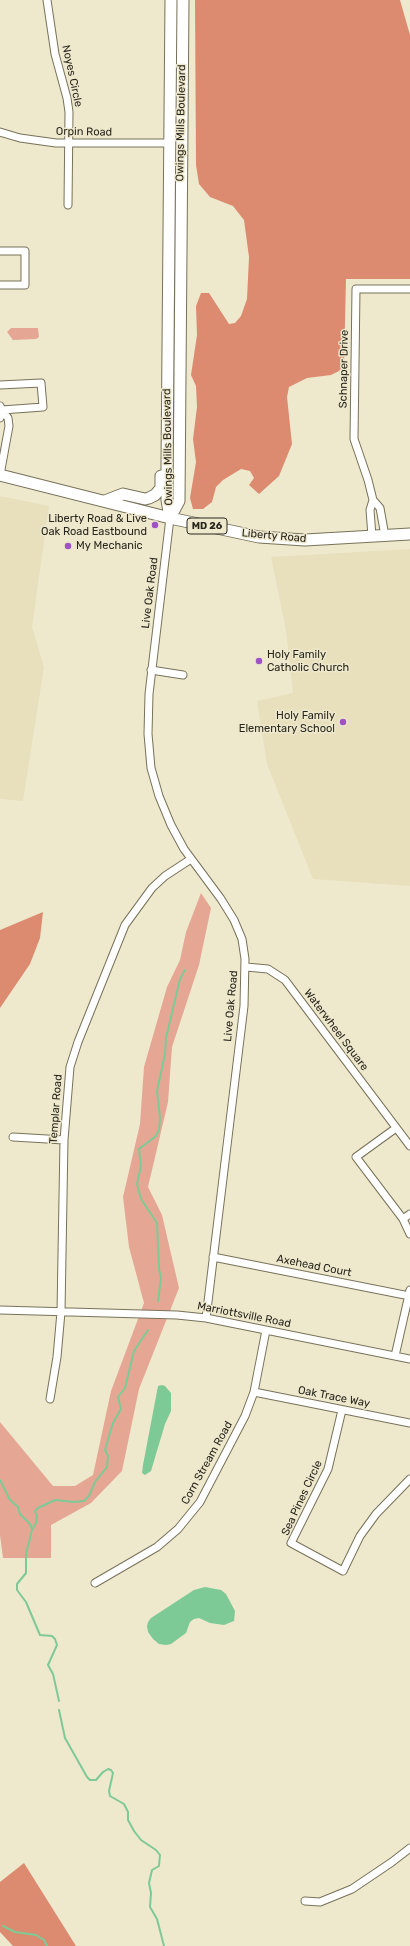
<!DOCTYPE html>
<html>
<head>
<meta charset="utf-8">
<style>
	body { margin:0 }
	canvas { display:block; background:#eee8cd }
</style>
</head>
<body>
<canvas width="410" height="1946"></canvas>
<script>
const g = document.querySelector('canvas').getContext('2d');
g.lineJoin = 'round';
function paint(path, color) {
  g.fillStyle = color;
  g.fill(path, 'evenodd');
}
function poly(rows) {
  const path = new Path2D();
  for (const r of rows) {
    path.moveTo(r[0], r[1]);
    for (let i = 2; i < r.length; i += 2) path.lineTo(r[i], r[i + 1]);
  }
  return path;
}
function stroke(path, color, width, dash) {
  g.strokeStyle = color;
  g.lineWidth = width;
  g.lineCap = dash ? 'butt' : 'round';
  g.setLineDash(dash || []);
  g.stroke(path);
}
function label(font, color, halo, rows, align = 'center') {
  g.font = font + ' Rubik,sans-serif';
  g.lineWidth = 3;
  g.setLineDash([]);
  g.textBaseline = 'middle';
  g.strokeStyle = halo;
  g.fillStyle = color;
  for (const [text, x, y, turn = 0] of rows) {
    g.save();
    g.translate(x, y);
    g.rotate((+turn || 0) * Math.PI / 180);
    g.textAlign = isNaN(turn) ? turn : align;
    if (halo) g.strokeText(text, 0, 0);
    g.fillText(text, 0, 0);
    g.restore();
  }
}
paint(poly([
	[0,496,49,506,32,627,44,667,23,801,0,799],
	[410,549,410,886,313,879,267,764,257,701,293,693,286,630,271,557]
]), '#e8e0bd');
paint(poly([
	[11,328,38,328,39,337,36,339,13,340,7,332],
	[201,893,211,908,199,965,172,1047,168,1102,148,1187,162,1215,179,1288,139,1389,122,1471,91,1503,51,1525,51,1558,3,1558,0,1535,0,1422,53,1486,75,1486,93,1475,111,1391,144,1303,129,1247,123,1197,140,1124,144,1067,167,987,180,960,186,932]
]), '#e5a793');
paint(poly([
	[195,0,400,0,410,35,410,279,346,279,344,365,339,371,331,375,307,378,289,387,287,397,292,444,279,476,259,494,249,485,254,478,250,471,241,469,223,480,216,487,212,502,203,509,193,509,190,498,196,462,193,439,197,407,196,386,191,375,197,335,196,306,201,293,209,293,229,324,235,323,241,316,247,299,249,257,244,220,233,206,210,197,199,184,196,165],
	[43,912,40,938,30,964,0,1008,0,930],
	[24,1863,76,1946,13,1946,0,1932,0,1882]
]), '#dc8b70');
paint(poly([
	[162,1385,165,1386,171,1393,171,1411,165,1424,151,1471,145,1475,142,1473,143,1465,158,1386],
	[205,1587,221,1590,226,1594,235,1611,234,1621,224,1625,210,1623,199,1618,194,1619,190,1622,186,1633,171,1644,166,1645,159,1644,153,1639,148,1632,147,1626,148,1622,151,1618,194,1590]
]), '#7eca96');
stroke(poly([
	[158,1301,161,1278,159,1269,157,1223,141,1199,137,1184,141,1166,139,1149,156,1136,159,1130,160,1118,157,1091,165,1054,166,1038,180,979,185,970],
	[0,1480,10,1500,18,1507,20,1514,30,1524,32,1530,26,1554,26,1573,17,1584,17,1590,26,1602,40,1635,52,1636,55,1639,57,1645,48,1665,53,1674,59,1701],
	[32,1530,36,1523,37,1517,35,1511,38,1508,55,1500,74,1502,84,1501,89,1496,95,1482,107,1467,108,1456,105,1450,113,1423,121,1409,118,1397,125,1388,134,1351,148,1330],
	[59,1710,65,1738,87,1777,90,1780,96,1780,103,1772,108,1769,111,1770,113,1773,109,1791,110,1796,124,1804,128,1812,128,1820,134,1831,141,1840,156,1850,160,1855,159,1866,152,1870,149,1883,151,1893,150,1907,157,1919,164,1946],
	[3,1926,15,1932,36,1935,44,1940,47,1946]
]), '#7eca96', 2);
const minor = poly([
	[47,0,55,54,67,98,69,112,68,205],
	[0,132,20,138,56,143,170,143],
	[0,251,25,251,25,285,0,285],
	[0,385,41,383,43,407,2,410,0,406],
	[0,418,2,410,8,418,9,426,0,475],
	[170,518,149,694,148,734,151,768,159,796,171,825,184,849,221,899,234,920,242,939,245,959,244,1006,206,1318],
	[372,536,370,510,373,500],
	[385,536,380,508,373,500,368,480,354,439,356,289,410,289],
	[151,670,183,675],
	[246,967,268,969,285,980,410,1146],
	[396,1128,356,1157,403,1219,410,1234],
	[13,1137,64,1140],
	[403,1219,410,1214],
	[213,1257,410,1296],
	[0,1310,177,1315,206,1318,410,1359],
	[395,1356,410,1290],
	[254,1392,410,1423],
	[50,1399,57,1357,61,1312,64,1140,70,1067,78,1042,125,925,152,888,165,876,191,859],
	[342,1410,328,1469,291,1543,343,1571,360,1536,376,1514,410,1479],
	[95,1583,157,1547,178,1529,200,1502,245,1416,254,1392,266,1330],
	[305,1901,320,1902,352,1889,392,1862,410,1848]
]);
const primary = poly([
	[0,475,170,518,259,537,305,540,410,534],
	[105,501,123,494,145,499,149,498,155,495,161,488,161,476],
	[170,518,179,501,183,0],
	[170,518,167,500,167,464,171,0]
]);
stroke(minor, '#777259', 9);
stroke(primary, '#777259', 13);
stroke(minor, '#fff', 7);
stroke(primary, '#fff', 11);
for (const [x, y, r, color] of [
	[155,525,4,"#9f52c4"],
	[68,546,4,"#9f52c4"],
	[259,661,4,"#9f52c4"],
	[343,722,4,"#9f52c4"]
]) {
  const dot = new Path2D();
  dot.arc(x, y, r, 0, 2 * Math.PI);
  g.fillStyle = color;
  g.fill(dot);
  stroke(dot, '#eee8cd', 1.5);
}
for (const [x, y, w] of [
	[207,526,40]
]) {
  const box = new Path2D();
  box.roundRect(x - w / 2, y - 8, w, 16, 3);
  g.fillStyle = '#eee8cd';
  g.fill(box);
  stroke(box, '#28261c', 1);
}
label('bold 10px', '#28261c', null, [
	["MD 26",207,526]
]);
label('11px', '#28261c', '#eee8cd', [
	["Noyes Circle",72,76,78],
	["Owings Mills Boulevard",181,123,-89],
	["Orpin Road",84,132,1],
	["Schnaper Drive",344,369,-89],
	["Owings Mills Boulevard",168,447,-91],
	["Liberty Road",274,536,5],
	["Live Oak Road",150,593,-83],
	["Live Oak Road",231,1006,-85],
	["Waterwheel Square",336,1030,53],
	["Templar Road",56,1109,-86],
	["Axehead Court",314,1266,11],
	["Marriottsville Road",244,1315,11],
	["Oak Trace Way",334,1397,11],
	["Corn Stream Road",207,1463,-61],
	["Sea Pines Circle",302,1498,-65]
]);
label('11px', '#28261c', '#eee8cd', [
	["Liberty Road & Live",147,519],
	["Oak Road Eastbound",147,532],
	["My Mechanic",76,546,"left"],
	["Holy Family",267,655,"left"],
	["Catholic Church",267,668,"left"],
	["Holy Family",335,716],
	["Elementary School",335,729]
], 'right');
</script>
</body>
</html>
